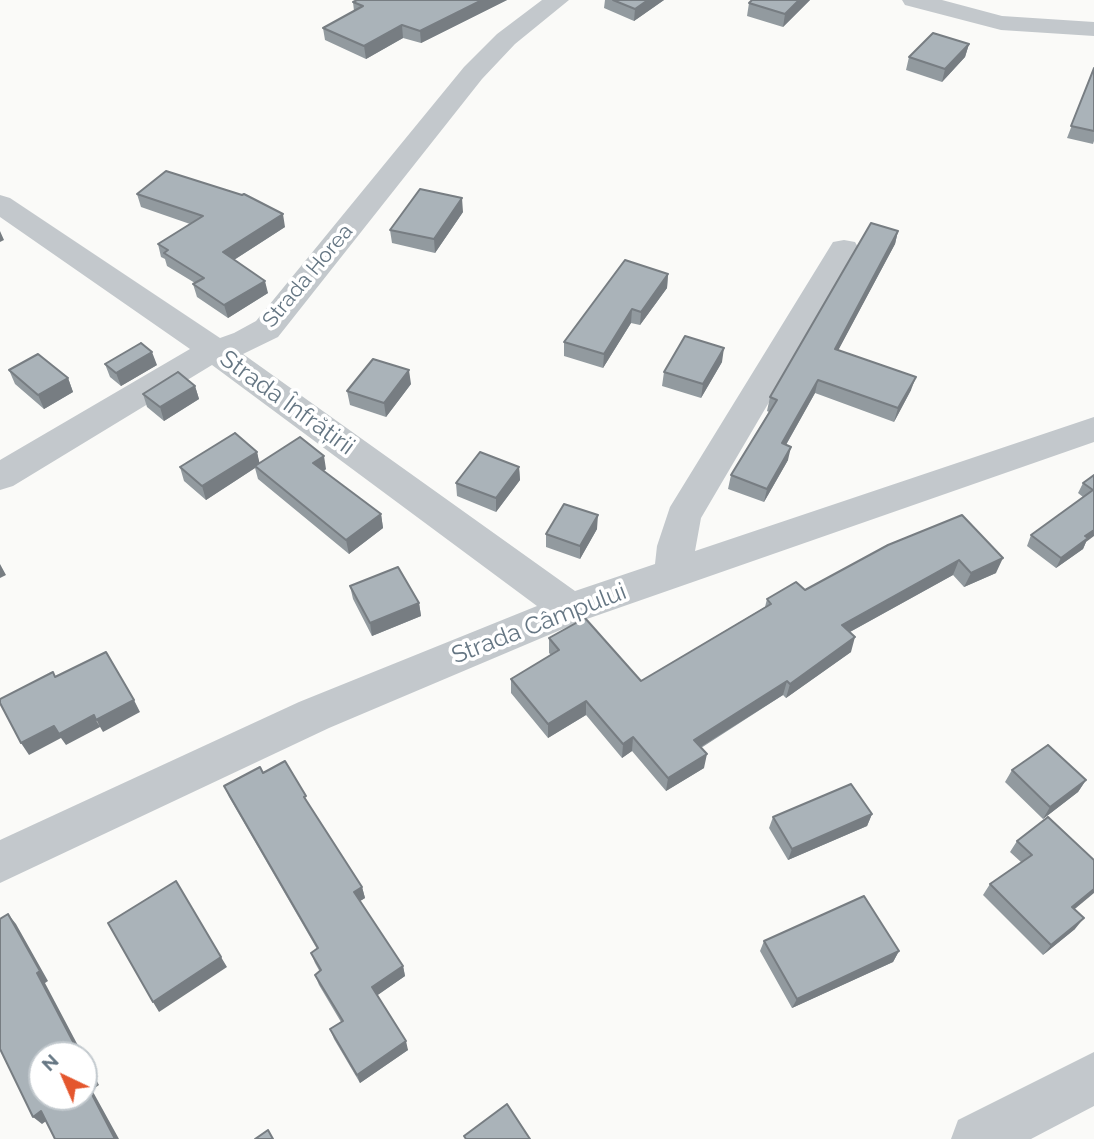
<!DOCTYPE html>
<html>
<head>
<meta charset="utf-8">
<style>
	body { margin:0 }
	#map { position:relative; width:1094px; height:1139px; overflow:hidden; background:#fafaf8; font-family:Raleway,sans-serif }
	canvas { display:block }
	.north { position:absolute; left:28px; top:1041px; width:70px; height:70px; box-sizing:border-box; background:#fff; border:2px solid #c1c8cd; border-radius:50%; rotate:316deg; font-size:19px; font-weight:700; line-height:28px; text-align:center; color:#657683 }
	.north::after { content:''; display:block; margin:auto; width:24px; height:32px; background:#e4572e; clip-path:polygon(50% 0,100% 100%,50% 72%,0 100%) }
</style>
</head>
<body>
<div id="map">
<canvas width="1094" height="1139"></canvas>
<div class="north">N</div>
</div>
<script>
const g = document.querySelector('canvas').getContext('2d');
g.lineJoin = 'round';
function poly(rows) {
  const path = new Path2D();
  for (const r of rows) {
    path.moveTo(r[0], r[1]);
    for (let i = 2; i < r.length; i += 2) path.lineTo(r[i], r[i + 1]);
  }
  return path;
}
function paint(path, color) {
  g.fillStyle = color;
  g.fill(path, 'evenodd');
}
function stroke(path, color, width, dash) {
  g.strokeStyle = color;
  g.lineWidth = width;
  g.lineCap = dash ? 'butt' : 'round';
  g.setLineDash(dash || []);
  g.stroke(path);
}
function label(font, color, halo, rows, align = 'center') {
  g.font = font + ' Raleway,sans-serif';
  g.lineWidth = 7;
  g.setLineDash([]);
  g.textBaseline = 'middle';
  g.strokeStyle = halo;
  g.fillStyle = color;
  for (const [text, x, y, turn = 0] of rows) {
    g.save();
    g.translate(x, y);
    g.rotate((+turn || 0) * Math.PI / 180);
    g.textAlign = isNaN(turn) ? turn : align;
    if (halo) g.strokeText(text, 0, 0);
    g.fillText(text, 0, 0);
    g.restore();
  }
}
paint(poly([
	[542,0,569,0,515,44,482,79,278,337,243,354,575,591,655,564,657,546,670,507,833,242,844,240,855,242,859,249,701,518,695,551,1094,417,1094,442,584,620,329,728,0,883,0,840,299,702,537,606,212,365,13,486,0,490,0,460,190,349,0,217,0,195,10,198,220,338,234,333,256,321,464,67,497,34,542,0],
	[902,0,942,0,1002,16,1094,22,1094,36,1001,30,905,5,902,0],
	[1094,1052,1094,1106,1031,1139,951,1139,958,1120,1094,1052]
]), '#c3c8cc');
paint(poly([
	[507,0,421,43,403,38,366,59,325,40,323,28,354,11,353,2],
	[605,0,664,0,634,21,604,8],
	[752,0,810,0,783,27,747,16,749,3],
	[969,44,965,57,942,82,906,70,909,57],
	[1094,68,1094,141,1093,144,1067,138],
	[137,194,285,227,234,260,268,293,228,318,197,297,193,284,195,283,167,266,165,259,161,257,158,244,190,224,141,207],
	[463,212,435,253,392,243,390,230],
	[898,231,895,244,838,350,911,390,894,422,815,393,786,445,788,460,764,502,728,489,731,475,769,412,767,411,770,397],
	[668,274,667,288,640,325,631,323,603,368,564,356,564,342],
	[722,362,701,398,662,386,664,372],
	[105,364,157,365,121,386,110,377],
	[9,370,68,378,73,392,44,409,15,384],
	[411,384,386,417,350,405,347,391],
	[195,386,199,399,164,421,147,407,143,394],
	[257,452,259,463,326,469,324,471,381,514,383,528,349,554,258,479,255,468,206,500,184,481,180,467],
	[519,467,520,480,496,512,457,496,456,483],
	[1094,475,1086,542,1083,549,1056,568,1027,546,1031,535,1083,497,1078,493,1083,483],
	[962,515,996,573,964,587,953,575,850,632,851,652,786,698,783,695,701,748,704,768,666,791,632,751,622,758,586,715,548,738,511,693,511,679,551,655,549,653,549,638,641,681,765,607,767,599,805,590],
	[597,529,580,559,546,547,546,534],
	[350,586,419,603,421,616,372,636,353,599],
	[1012,770,1086,780,1078,792,1043,819,1005,782],
	[263,773,308,803,362,887,365,898,360,901,403,966,405,976,377,995,408,1050,360,1083,334,1039,330,1029,341,1022,319,985,315,975,320,972,315,963,311,953,317,949,229,797,224,786],
	[872,814,867,826,788,860,769,828,773,817],
	[1048,817,1074,909,1075,929,1043,955,983,895,990,884,1021,862,1010,852,1017,841],
	[764,941,899,951,893,962,792,1008,760,951]
]), '#929a9f');
paint(poly([
	[482,0,507,0,421,43,420,31],
	[648,0,664,0,634,21,635,9],
	[799,0,810,0,783,27,785,14],
	[402,25,403,38,366,59,364,46],
	[969,44,965,57,942,82,945,69],
	[462,198,463,212,435,253,434,239],
	[283,214,285,227,226,265,223,252],
	[0,231,4,240,0,242],
	[898,231,895,244,832,362,835,349],
	[668,274,667,288,640,325,641,312],
	[265,281,268,293,228,318,224,305],
	[632,309,631,323,603,368,604,354],
	[724,348,722,362,701,398,703,384],
	[152,352,157,365,121,386,116,373],
	[409,370,411,384,386,417,384,403],
	[916,377,911,390,894,422,898,408],
	[68,378,73,392,44,409,38,395],
	[818,380,815,393,779,457,782,443],
	[195,386,199,399,164,421,160,407],
	[791,447,788,460,764,502,767,489],
	[257,452,260,465,255,466,255,468,206,500,202,486],
	[324,456,326,469,315,477,313,463],
	[519,467,520,480,496,512,496,498],
	[381,514,383,528,349,554,346,540],
	[598,515,597,529,580,559,580,546],
	[1094,530,1094,536,1086,542,1083,549,1056,568,1061,558,1085,536],
	[1003,558,996,573,964,587,971,573],
	[959,560,953,575,837,639,842,625],
	[0,564,6,575,0,578],
	[419,603,421,616,372,636,370,623],
	[855,637,851,652,786,698,790,684],
	[787,681,783,695,691,753,694,740],
	[134,700,140,712,103,732,96,720],
	[586,701,586,715,548,738,548,724],
	[94,715,100,727,66,745,61,738,29,755,21,743,54,726],
	[633,737,632,751,622,758,623,744],
	[707,754,704,768,666,791,668,778],
	[1086,780,1078,792,1043,819,1050,807],
	[872,814,867,826,788,860,792,849],
	[362,887,365,898,357,903,354,892],
	[1094,889,1094,893,1064,918,1072,907],
	[8,914,16,924,48,981,45,983,83,1055,80,1055,37,973],
	[1084,918,1075,929,1043,955,1051,945],
	[899,951,893,962,792,1008,797,999],
	[221,957,227,967,159,1012,153,1002],
	[403,966,405,976,375,997,372,987],
	[406,1041,408,1050,360,1083,357,1075],
	[84,1057,99,1085,92,1090,119,1139,115,1139,85,1081],
	[41,1111,49,1119,42,1124,33,1117]
]), '#777d82');
const building = poly([
	[357,0,482,0,420,31,402,25,364,46,323,28,363,6,353,2,357,0],
	[613,0,648,0,635,9,613,0],
	[752,0,799,0,785,14,749,3,752,0],
	[933,33,969,44,945,69,909,57,933,33],
	[1094,68,1094,131,1071,126,1094,68],
	[166,171,242,195,244,194,283,214,223,252,265,281,224,305,193,284,204,278,164,253,168,250,158,244,203,216,137,194,166,171],
	[420,189,462,198,434,239,390,230,420,189],
	[871,223,898,231,835,349,916,377,898,408,818,380,782,443,791,447,767,489,731,475,777,400,770,397,871,223],
	[625,260,668,274,641,312,632,309,604,354,564,342,625,260],
	[685,336,724,348,703,384,664,372,685,336],
	[141,343,152,352,116,373,105,364,141,343],
	[38,354,68,378,38,395,9,370,38,354],
	[373,359,409,370,384,403,347,391,373,359],
	[178,372,195,386,160,407,143,394,178,372],
	[235,433,257,452,202,486,180,467,235,433],
	[300,437,324,456,313,463,381,514,346,540,255,466,300,437],
	[480,452,519,467,496,498,456,483,480,452],
	[1094,475,1094,530,1085,536,1088,538,1061,558,1031,535,1093,490,1083,483,1094,475],
	[564,504,598,515,580,546,546,534,564,504],
	[962,515,1003,558,971,573,959,560,842,625,855,637,790,684,787,681,694,740,707,754,668,778,633,737,623,744,586,701,548,724,511,679,559,650,549,638,585,618,641,681,771,604,767,599,796,582,805,590,888,545,962,515],
	[398,567,419,603,370,623,350,586,398,567],
	[106,652,134,700,96,720,94,715,59,734,54,726,21,743,0,703,0,699,53,672,55,677,106,652],
	[1048,745,1086,780,1050,807,1012,770,1048,745],
	[285,761,306,796,304,797,362,887,354,892,403,966,372,987,406,1041,357,1075,330,1029,343,1021,315,975,321,970,311,953,318,948,224,786,260,767,263,773,285,761],
	[851,784,872,814,792,849,773,817,851,784],
	[1048,817,1094,860,1094,889,1072,907,1084,918,1051,945,990,884,1032,855,1017,841,1048,817],
	[176,881,221,957,153,1002,108,923,176,881],
	[864,896,899,951,797,999,764,941,864,896],
	[8,914,40,971,37,973,80,1055,42,1055,42,1097,84,1097,84,1063,91,1077,85,1081,115,1139,55,1139,41,1111,33,1117,0,1049,0,919,8,914],
	[507,1104,530,1139,466,1139,464,1136,507,1104],
	[268,1130,273,1139,255,1139,268,1130]
]);
paint(building, '#aab3b9');
stroke(building, '#777d82', 2);
label('21px', '#657683', '#fff', [
	["Strada Horea",308,276,-50]
]);
label('24px', '#657683', '#fff', [
	["Strada Înfrățirii",287,403,36],
	["Strada Câmpului",539,624,-21]
]);
</script>
</body>
</html>
